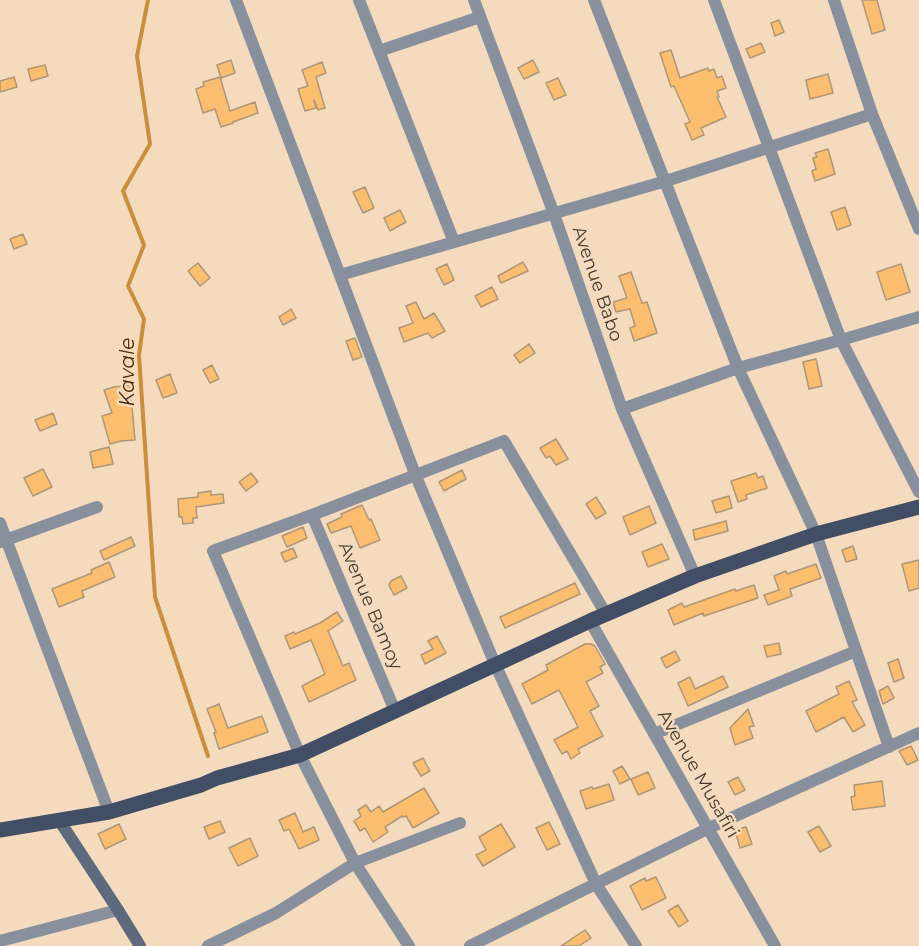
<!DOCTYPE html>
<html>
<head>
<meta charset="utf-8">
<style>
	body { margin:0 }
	canvas { display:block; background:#f5dbbd }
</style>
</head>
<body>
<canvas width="919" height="946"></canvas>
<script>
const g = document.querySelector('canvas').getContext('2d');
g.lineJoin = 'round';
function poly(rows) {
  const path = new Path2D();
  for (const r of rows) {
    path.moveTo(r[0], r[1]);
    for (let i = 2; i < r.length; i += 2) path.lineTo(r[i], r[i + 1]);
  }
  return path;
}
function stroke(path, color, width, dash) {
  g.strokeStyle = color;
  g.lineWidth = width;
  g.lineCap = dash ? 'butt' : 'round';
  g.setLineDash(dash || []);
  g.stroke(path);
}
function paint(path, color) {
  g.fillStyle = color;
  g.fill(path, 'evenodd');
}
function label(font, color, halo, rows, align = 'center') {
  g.font = font + ' Montserrat,sans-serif';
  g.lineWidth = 5;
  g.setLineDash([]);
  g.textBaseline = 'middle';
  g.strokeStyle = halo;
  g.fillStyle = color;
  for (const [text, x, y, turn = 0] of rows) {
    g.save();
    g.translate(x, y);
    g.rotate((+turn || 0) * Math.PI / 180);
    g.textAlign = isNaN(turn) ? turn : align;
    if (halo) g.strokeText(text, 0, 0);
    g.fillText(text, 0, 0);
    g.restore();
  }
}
stroke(poly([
	[148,0,137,56,150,144,123,191,144,245,128,286,144,319,139,355,155,597,208,756]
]), '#ca8f3e', 4);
const building = poly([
	[862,0,877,0,885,30,872,34,862,0],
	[779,20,784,32,775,36,771,23,779,20],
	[761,43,765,52,750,58,746,49,761,43],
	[671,50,680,78,708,68,709,71,714,69,717,78,722,76,726,88,717,91,719,97,717,97,726,117,701,128,704,135,692,140,685,124,690,122,674,86,671,87,660,53,671,50],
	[231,60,235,73,221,78,217,65,231,60],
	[533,60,539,72,524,79,518,68,533,60],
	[322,62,326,73,316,77,325,108,318,110,314,100,316,108,305,111,298,89,308,86,302,70,322,62],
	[45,65,48,76,31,81,28,69,45,65],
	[828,74,833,93,810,99,806,80,828,74],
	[14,77,17,87,0,92,0,81,14,77],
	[220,77,230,111,255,102,258,113,233,122,233,123,221,127,215,109,203,113,196,89,204,86,203,82,220,77],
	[558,78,566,95,554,100,546,83,558,78],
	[828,149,835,174,815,181,812,171,816,169,813,158,817,157,815,153,828,149],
	[365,187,374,208,363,213,353,192,365,187],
	[845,207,851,225,837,230,831,212,845,207],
	[400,210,406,222,390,231,384,218,400,210],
	[23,234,27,244,14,249,10,239,23,234],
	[523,262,528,271,501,283,498,276,523,262],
	[198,263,210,278,200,286,188,271,198,263],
	[447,264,454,280,444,285,436,269,447,264],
	[901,264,910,292,886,300,877,272,901,264],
	[631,272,642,303,647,302,657,333,634,341,630,328,635,326,630,309,616,312,613,302,627,298,619,276,631,272],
	[492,287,498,299,481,307,475,296,492,287],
	[416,302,424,319,434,313,445,331,432,338,428,333,404,342,399,328,413,323,406,306,416,302],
	[291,309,296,318,283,325,279,317,291,309],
	[355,338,362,357,353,360,346,341,355,338],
	[529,344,535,353,520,363,514,355,529,344],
	[816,359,822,386,809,389,803,362,816,359],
	[212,365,219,379,210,383,203,370,212,365],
	[170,374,177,393,163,398,156,380,170,374],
	[130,385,135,440,121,441,110,444,102,416,112,413,104,390,114,387,130,385],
	[53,413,57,424,40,431,35,420,53,413],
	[556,439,568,459,556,465,550,456,546,458,540,448,556,439],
	[109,447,113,464,93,468,90,452,109,447],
	[43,469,52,487,33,496,24,478,43,469],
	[462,470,466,479,444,491,439,482,462,470],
	[251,473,258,482,246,491,239,482,251,473],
	[756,473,758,478,763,476,767,488,746,495,747,499,738,502,731,481,756,473],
	[211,491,211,495,223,494,224,503,196,507,197,518,193,518,193,523,183,524,182,517,179,517,178,499,198,497,198,493,211,491],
	[729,496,732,508,716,513,712,501,729,496],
	[596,497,606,513,596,519,586,504,596,497],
	[362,505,369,520,371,519,380,540,360,548,351,526,331,533,327,524,342,517,341,514,362,505],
	[649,506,656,523,630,535,623,517,649,506],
	[726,521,728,531,695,540,693,530,726,521],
	[303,527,307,538,287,547,282,536,303,527],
	[131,537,135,546,104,560,100,551,131,537],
	[662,544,669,559,648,567,642,552,662,544],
	[853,546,857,559,846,562,842,550,853,546],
	[293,548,297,557,285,562,281,553,293,548],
	[919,560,919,588,909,591,902,564,919,560],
	[109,562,115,577,82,591,84,597,59,607,52,589,92,573,91,570,109,562],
	[816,564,821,578,790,589,792,596,768,605,764,595,779,590,774,576,786,571,787,574,816,564],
	[401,576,407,588,394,595,389,585,391,581,401,576],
	[575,583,580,594,505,628,500,617,575,583],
	[754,585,758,598,704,616,703,613,674,625,668,610,682,603,684,607,735,589,736,591,754,585],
	[337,612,343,621,328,631,343,666,349,663,356,680,309,702,302,686,325,674,311,640,290,649,285,636,294,632,295,634,320,623,337,612],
	[437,636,446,653,425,664,421,655,433,649,428,641,437,636],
	[779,643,781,654,767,657,764,646,779,643],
	[585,644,591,644,595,646,605,664,600,667,603,673,586,682,599,706,590,711,603,736,578,749,580,753,571,759,567,751,562,754,554,740,578,727,559,690,532,704,522,684,548,670,546,665,585,644],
	[675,651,680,660,666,668,661,658,675,651],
	[898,659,904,678,894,682,888,663,898,659],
	[723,676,728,687,688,706,678,683,690,677,695,689,723,676],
	[849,681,857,700,852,702,865,725,853,732,844,717,816,732,806,711,839,694,836,687,849,681],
	[888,686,894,698,883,704,879,691,888,686],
	[219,704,228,728,262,716,268,732,219,749,214,733,216,732,207,709,219,704],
	[748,709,754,726,749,727,753,738,735,745,730,728,748,709],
	[911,746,918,760,907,765,899,751,911,746],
	[423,758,430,771,421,776,413,763,423,758],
	[622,766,630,779,620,784,613,771,622,766],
	[648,772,655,788,638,795,631,779,648,772],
	[738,777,745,790,735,795,728,782,738,777],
	[882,781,885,806,853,810,851,797,855,796,854,785,882,781],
	[609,784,614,800,586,809,580,791,592,787,593,789,609,784],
	[424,788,439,813,413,828,406,816,403,817,402,816,385,827,388,832,373,842,365,828,360,831,354,821,361,816,358,810,366,805,371,812,379,806,383,812,424,788],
	[295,813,303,832,314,827,319,840,299,849,289,829,284,831,279,820,295,813],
	[220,821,225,832,209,839,204,827,220,821],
	[549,822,560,844,547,850,536,828,549,822],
	[119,824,126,839,105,849,98,834,119,824],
	[501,824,515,847,483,866,476,855,486,850,479,837,501,824],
	[819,826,831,846,820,852,808,832,819,826],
	[746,827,752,844,740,848,735,830,746,827],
	[250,838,258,856,238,866,229,848,250,838],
	[656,877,666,898,642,910,630,886,645,878,646,881,656,877],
	[678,905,688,921,679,927,668,911,678,905],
	[585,930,591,938,579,946,561,946,585,930]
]);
paint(building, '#fbbd6e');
stroke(building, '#ae9679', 1.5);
stroke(poly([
	[236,0,415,474,495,664,596,884,636,946],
	[359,0,454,242],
	[474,0,554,214,622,409,695,576],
	[594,0,738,368,816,534,889,747],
	[714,0,841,340,919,492],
	[834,0,872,114,919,229],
	[379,51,480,17],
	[340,275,666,181,872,114],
	[622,409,738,368,841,340,919,317],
	[312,515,395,711],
	[0,523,109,812],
	[0,542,97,507],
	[590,621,775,946],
	[654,734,856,651],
	[0,941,118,910],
	[208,946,276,913,355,863,460,823],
	[409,946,355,863,300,755,213,551,312,515,504,441,606,614],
	[470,946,709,828,919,733]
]), '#88909d', 12);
stroke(poly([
	[59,820,118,910,140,946]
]), '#5f697d', 12);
stroke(poly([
	[0,830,109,812,201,785,217,778,300,755,590,621,695,576,816,534,919,507]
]), '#424e65', 15);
label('18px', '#443a2e', '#f5dbbd', [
	["Avenue Babo",597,284,71],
	["Avenue Bamoy",370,606,67],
	["Avenue Musafiri",698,774,60]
]);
label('italic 20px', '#422a06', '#f5dbbd', [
	["Kavale",128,372,-90]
]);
</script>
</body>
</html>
